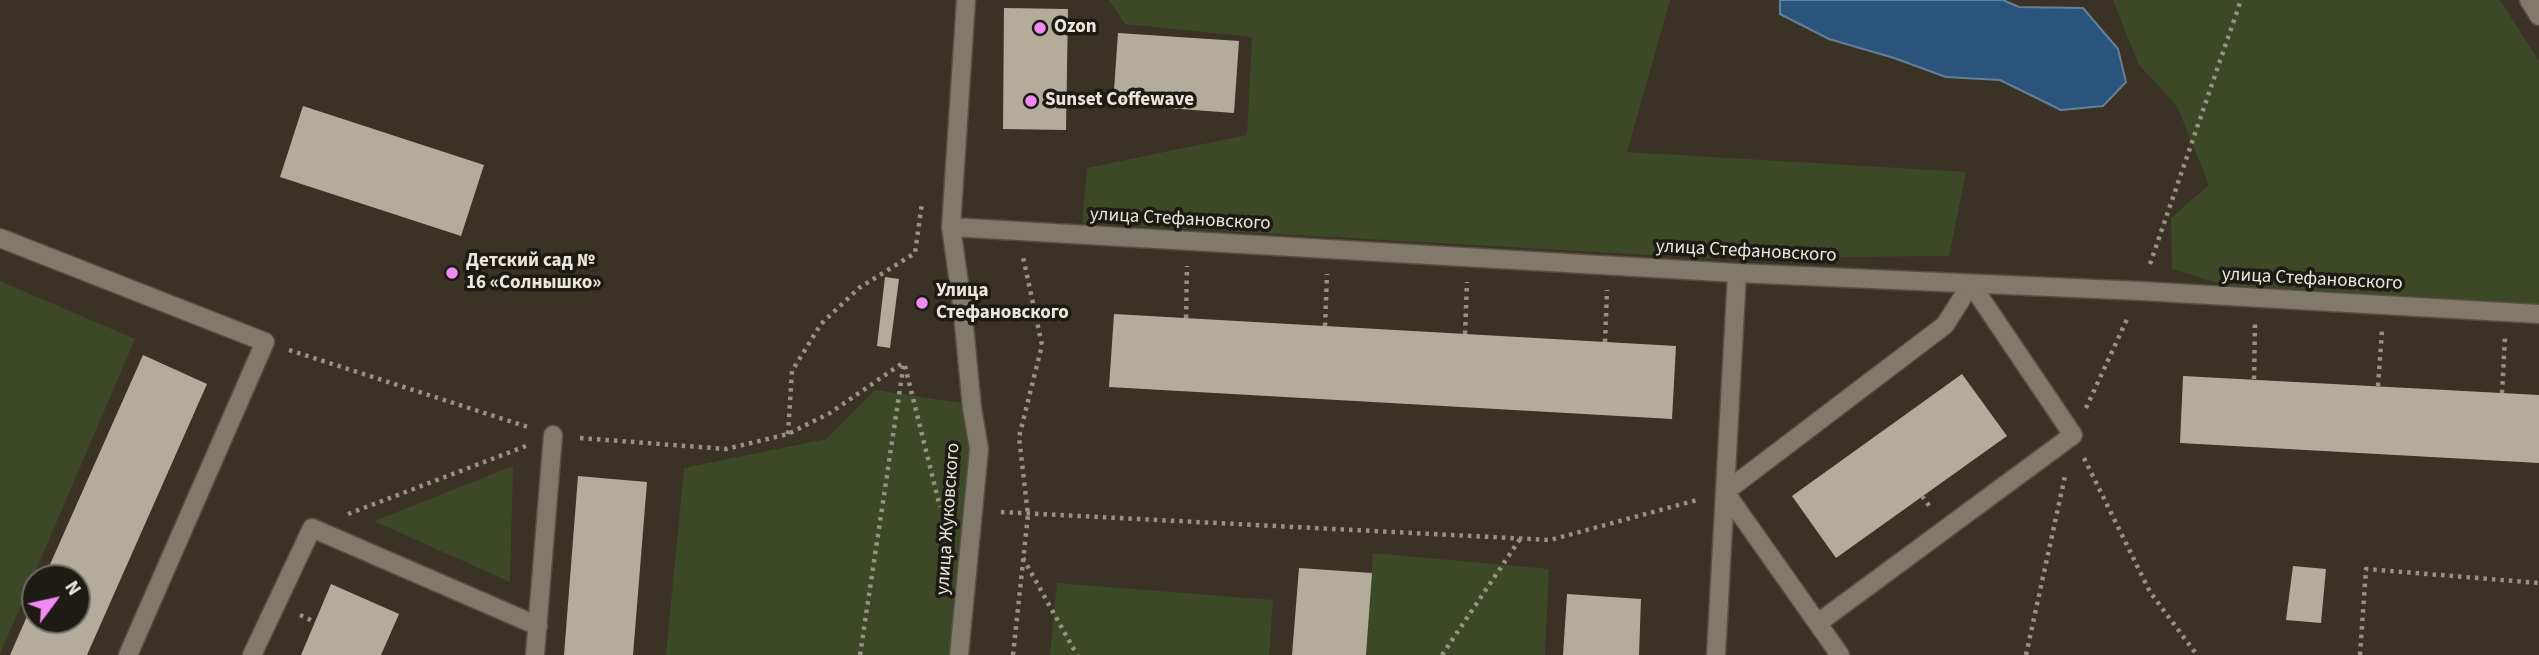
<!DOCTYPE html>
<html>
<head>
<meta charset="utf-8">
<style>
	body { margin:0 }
	#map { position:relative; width:2539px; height:655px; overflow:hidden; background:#3a3325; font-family:"Source Sans 3",sans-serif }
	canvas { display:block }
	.north { position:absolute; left:21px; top:564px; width:70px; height:70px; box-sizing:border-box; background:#1e1b15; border:2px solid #706c65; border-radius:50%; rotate:57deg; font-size:19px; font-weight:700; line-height:28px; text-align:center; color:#ebe6dd }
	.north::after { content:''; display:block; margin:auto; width:24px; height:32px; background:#f28af3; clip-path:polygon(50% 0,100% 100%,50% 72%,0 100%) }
</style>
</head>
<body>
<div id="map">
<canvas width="2539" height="655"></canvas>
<div class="north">N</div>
</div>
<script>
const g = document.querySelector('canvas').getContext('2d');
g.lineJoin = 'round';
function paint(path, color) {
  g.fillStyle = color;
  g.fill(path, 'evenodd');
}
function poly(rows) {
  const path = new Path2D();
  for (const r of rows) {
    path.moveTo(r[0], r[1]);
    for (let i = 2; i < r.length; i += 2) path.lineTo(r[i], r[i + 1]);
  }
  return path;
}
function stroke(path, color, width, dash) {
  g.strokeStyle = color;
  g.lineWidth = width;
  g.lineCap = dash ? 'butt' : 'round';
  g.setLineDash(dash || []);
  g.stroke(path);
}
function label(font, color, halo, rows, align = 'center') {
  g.font = font + ' "Source Sans 3",sans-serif';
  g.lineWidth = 7;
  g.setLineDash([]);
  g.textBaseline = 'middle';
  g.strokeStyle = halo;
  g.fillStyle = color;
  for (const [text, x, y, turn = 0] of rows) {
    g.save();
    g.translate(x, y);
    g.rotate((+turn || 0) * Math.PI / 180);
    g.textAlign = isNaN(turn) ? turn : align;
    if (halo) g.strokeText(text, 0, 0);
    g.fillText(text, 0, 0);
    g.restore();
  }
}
paint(poly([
	[1109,0,1670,0,1627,152,1966,172,1949,256,1704,258,1082,223,1087,168,1247,135,1252,37,1125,24],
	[2113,0,2500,0,2539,61,2539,304,2224,285,2172,269,2171,218,2209,185,2177,106,2139,65],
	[0,281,135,339,0,654],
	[875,390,961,403,969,448,949,655,666,655,684,468,826,439],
	[513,466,510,582,374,521],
	[1373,553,1549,569,1545,655,1366,655],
	[1057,583,1273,600,1269,655,1050,655]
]), '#3c4826');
const water = poly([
	[1780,0,2003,0,2019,7,2083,8,2118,49,2126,82,2103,106,2061,110,2000,80,1946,77,1894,58,1829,39,1780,14,1780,0]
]);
paint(water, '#2a547c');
stroke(water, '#648099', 2);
paint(poly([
	[1004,8,1068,9,1066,130,1003,129],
	[1118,33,1239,41,1234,113,1113,104],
	[303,106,484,165,461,236,280,177],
	[885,277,899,279,890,348,877,346],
	[1114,314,1676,346,1672,419,1109,387],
	[143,355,207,384,87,655,10,655,35,598,35,620,77,620,77,578,44,578],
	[1962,374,2007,436,1836,558,1792,496],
	[2183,376,2539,395,2539,463,2180,443],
	[578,476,647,482,633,655,564,655],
	[2293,566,2326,569,2321,623,2286,620],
	[1299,568,1372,573,1366,655,1292,655],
	[331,584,399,614,381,655,301,655],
	[1567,594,1641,599,1639,655,1563,655]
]), '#b4ac9b');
const lane = poly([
	[0,238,265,342,128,655],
	[1818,623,2073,435,1971,284,1945,325,1725,492,1840,655],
	[252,655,312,528,538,626],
	[535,655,553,435],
	[1716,655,1737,273]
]);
const street = poly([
	[2529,0,2539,16],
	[951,227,1737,273,2141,291,2539,314],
	[959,655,979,449,972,408,962,304,951,227,966,0]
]);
stroke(lane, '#565043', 21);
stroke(street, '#565043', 21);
stroke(poly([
	[2150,264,2241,0],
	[1186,318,1187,266],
	[1325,326,1327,274],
	[1465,334,1467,282],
	[1605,342,1607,290],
	[289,350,528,427],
	[905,366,940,507],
	[2254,379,2255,324],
	[2378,386,2382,331],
	[2502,393,2505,338],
	[2086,408,2128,317],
	[788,434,792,371,821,324,859,288,915,253,922,203],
	[580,438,726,449,788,434,830,413,904,362],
	[2084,458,2150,592,2197,655],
	[1922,496,1930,507],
	[1001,512,1550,540,1697,500],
	[348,514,526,446],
	[1023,558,1077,655],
	[300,615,315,622],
	[860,655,904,362],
	[1013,655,1028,515,1019,437,1042,345,1023,257],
	[1442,655,1520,539],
	[2026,655,2065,476],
	[2360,655,2366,569,2539,583]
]), '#979186', 4.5, [3.5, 5]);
stroke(lane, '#817969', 18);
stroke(street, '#817969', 18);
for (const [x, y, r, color] of [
	[1040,28,7,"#f28af3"],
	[1031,101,7,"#f28af3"],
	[452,273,7,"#f28af3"],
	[922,303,7,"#f28af3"]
]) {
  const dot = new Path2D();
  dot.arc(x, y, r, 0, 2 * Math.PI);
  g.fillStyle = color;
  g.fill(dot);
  stroke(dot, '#1e1b15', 2.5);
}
label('bold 19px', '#ebe6dd', '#1e1b15', [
	["Ozon",1054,28],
	["Sunset Coffewave",1045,101],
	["Детский сад №",466,262],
	["16 «Солнышко»",466,284],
	["Улица",936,292],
	["Стефановского",936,314]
], 'left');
label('19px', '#ebe6dd', '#1e1b15', [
	["улица Стефановского",1180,220,3],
	["улица Стефановского",1746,252,3],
	["улица Стефановского",2312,280,3],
	["улица Жуковского",949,519,-86]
]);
</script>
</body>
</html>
